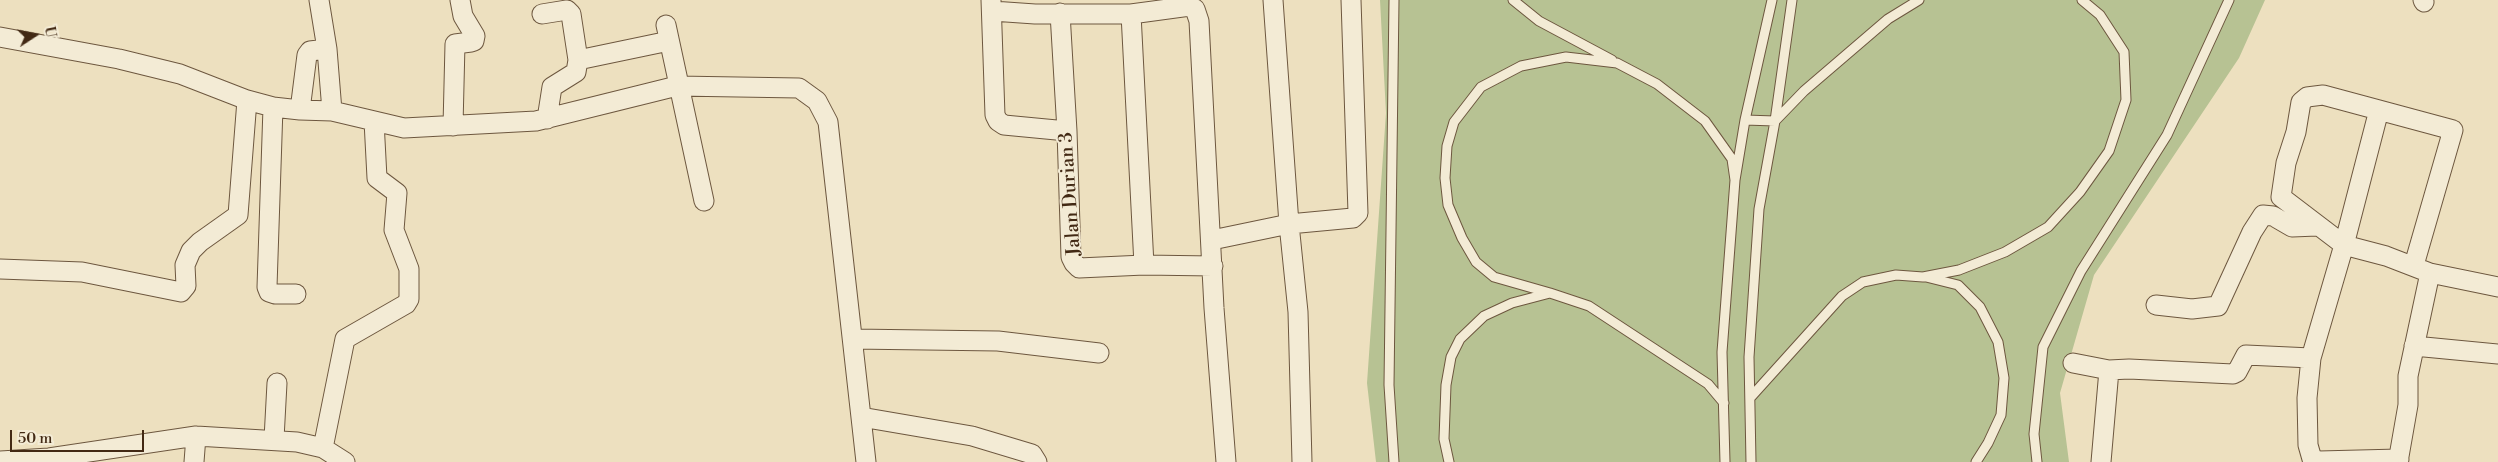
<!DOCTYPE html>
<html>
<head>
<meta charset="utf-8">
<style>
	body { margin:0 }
	#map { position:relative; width:2498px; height:462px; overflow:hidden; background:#ede0bf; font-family:"Libre Bodoni",serif }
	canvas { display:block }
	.north { position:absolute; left:10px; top:10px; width:50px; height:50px; -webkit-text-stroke:4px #f3ebd5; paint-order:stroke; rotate:79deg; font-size:14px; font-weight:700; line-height:20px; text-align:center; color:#422914 }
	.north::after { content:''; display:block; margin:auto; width:18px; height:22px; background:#422914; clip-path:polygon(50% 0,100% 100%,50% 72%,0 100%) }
	.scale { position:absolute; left:10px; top:430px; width:134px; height:22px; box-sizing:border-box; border:2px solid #422914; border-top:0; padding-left:6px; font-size:15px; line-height:18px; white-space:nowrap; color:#422914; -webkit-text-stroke:4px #f3ebd5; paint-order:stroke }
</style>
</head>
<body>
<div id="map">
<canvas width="2498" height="462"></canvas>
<div class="north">U</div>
<div class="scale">50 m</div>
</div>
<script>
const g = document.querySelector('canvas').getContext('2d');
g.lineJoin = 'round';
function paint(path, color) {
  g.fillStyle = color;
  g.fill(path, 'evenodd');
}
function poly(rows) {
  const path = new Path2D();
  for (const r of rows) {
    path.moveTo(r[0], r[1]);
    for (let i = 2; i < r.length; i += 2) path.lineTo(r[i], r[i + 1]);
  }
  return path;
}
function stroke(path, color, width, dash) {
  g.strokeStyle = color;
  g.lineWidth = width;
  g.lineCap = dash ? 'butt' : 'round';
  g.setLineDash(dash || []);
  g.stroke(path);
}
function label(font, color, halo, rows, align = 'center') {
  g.font = font + ' "Libre Bodoni",serif';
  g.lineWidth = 4;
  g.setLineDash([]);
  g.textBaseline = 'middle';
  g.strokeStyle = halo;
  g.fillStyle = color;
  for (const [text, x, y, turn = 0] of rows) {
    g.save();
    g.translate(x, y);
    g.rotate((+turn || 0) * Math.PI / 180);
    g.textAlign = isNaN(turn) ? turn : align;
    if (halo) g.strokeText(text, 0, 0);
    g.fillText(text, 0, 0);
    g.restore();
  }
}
paint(poly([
	[1380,0,2265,0,2239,58,2094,275,2060,393,2069,462,1376,462,1367,383,1386,113]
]), '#b7c293');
const lane = poly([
	[1513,0,1539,21,1612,60],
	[1745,120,1775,121,1804,91,1888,19,1919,0],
	[1926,277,1958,285,1980,307,1998,342,2004,378,2001,415,1988,443,1976,462],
	[1550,293,1494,277,1476,262,1462,238,1448,205,1445,178,1447,146,1454,122,1481,87,1521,66,1566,57,1617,63,1657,84,1705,121,1732,159,1735,180],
	[1750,398,1842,296,1863,282,1896,275,1923,277,1959,270,2005,252,2048,227,2080,192,2109,151,2126,100,2124,52,2100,15,2082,0],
	[1394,462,1389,385,1394,0],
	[1449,462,1444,439,1446,385,1451,357,1460,339,1484,316,1512,303,1550,293,1589,306,1708,384,1724,403],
	[1725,462,1722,352,1735,180,1745,120,1772,0],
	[1751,462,1749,357,1759,209,1775,121,1792,0],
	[2037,462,2034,434,2043,347,2081,271,2167,135,2229,0]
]);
const street = poly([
	[319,0,327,49,332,111],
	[991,0,995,115,998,121,1004,125,1067,131],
	[1273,0,1289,224,1298,312,1302,462],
	[2423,0,2424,2],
	[992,11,1035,14,1131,14,1190,6,1195,9,1199,21,1214,308,1226,462],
	[1060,13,1067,131,1071,257,1074,263,1079,268,1144,265,1213,266],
	[542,14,567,10,571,14,578,60],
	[1131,14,1144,265],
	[666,25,704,201],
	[0,37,119,59,180,74,247,100,273,107,300,110,332,111,404,128,536,121,677,86,799,88,817,101,828,122,866,462],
	[273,107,267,287,269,292,275,294,296,294],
	[300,110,307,55,310,51,327,49],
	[2379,110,2344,245,2311,358,2307,398,2308,445,2312,459,2319,461,2399,459],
	[547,119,552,87,576,72,578,60,669,41],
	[453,126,455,44,471,42,474,41,475,36,463,16,460,0],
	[1212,240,1289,224,1353,218,1358,213,1351,0],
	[2414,265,2453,130,2323,95,2307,97,2301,102,2296,132,2286,163,2281,197,2344,245,2386,256,2430,273,2498,287],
	[0,269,82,272,181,292,186,286,185,265,191,251,200,242,238,215,247,100],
	[2156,305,2192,309,2218,306,2252,232,2263,215,2273,216,2292,227,2317,226],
	[853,339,998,341,1099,353],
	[2414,346,2498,354],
	[2073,363,2109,370,2129,369,2233,374,2237,372,2246,355,2311,358],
	[861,417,972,436,1032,454,1037,462],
	[274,439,277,383],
	[323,448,345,339,406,304,409,299,409,269,394,230,397,193,377,178,374,121],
	[0,461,49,458,196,436,297,442,323,448,345,462],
	[194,462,196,436],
	[2101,462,2109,370],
	[2398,462,2408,405,2408,376,2430,273]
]);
stroke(lane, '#6d573f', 11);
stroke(street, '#6d573f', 21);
stroke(lane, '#f3ebd5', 9);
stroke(street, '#f3ebd5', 19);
label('19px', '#422914', '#f3ebd5', [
	["Jalan Durian 3",1071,194,-94]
]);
</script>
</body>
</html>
